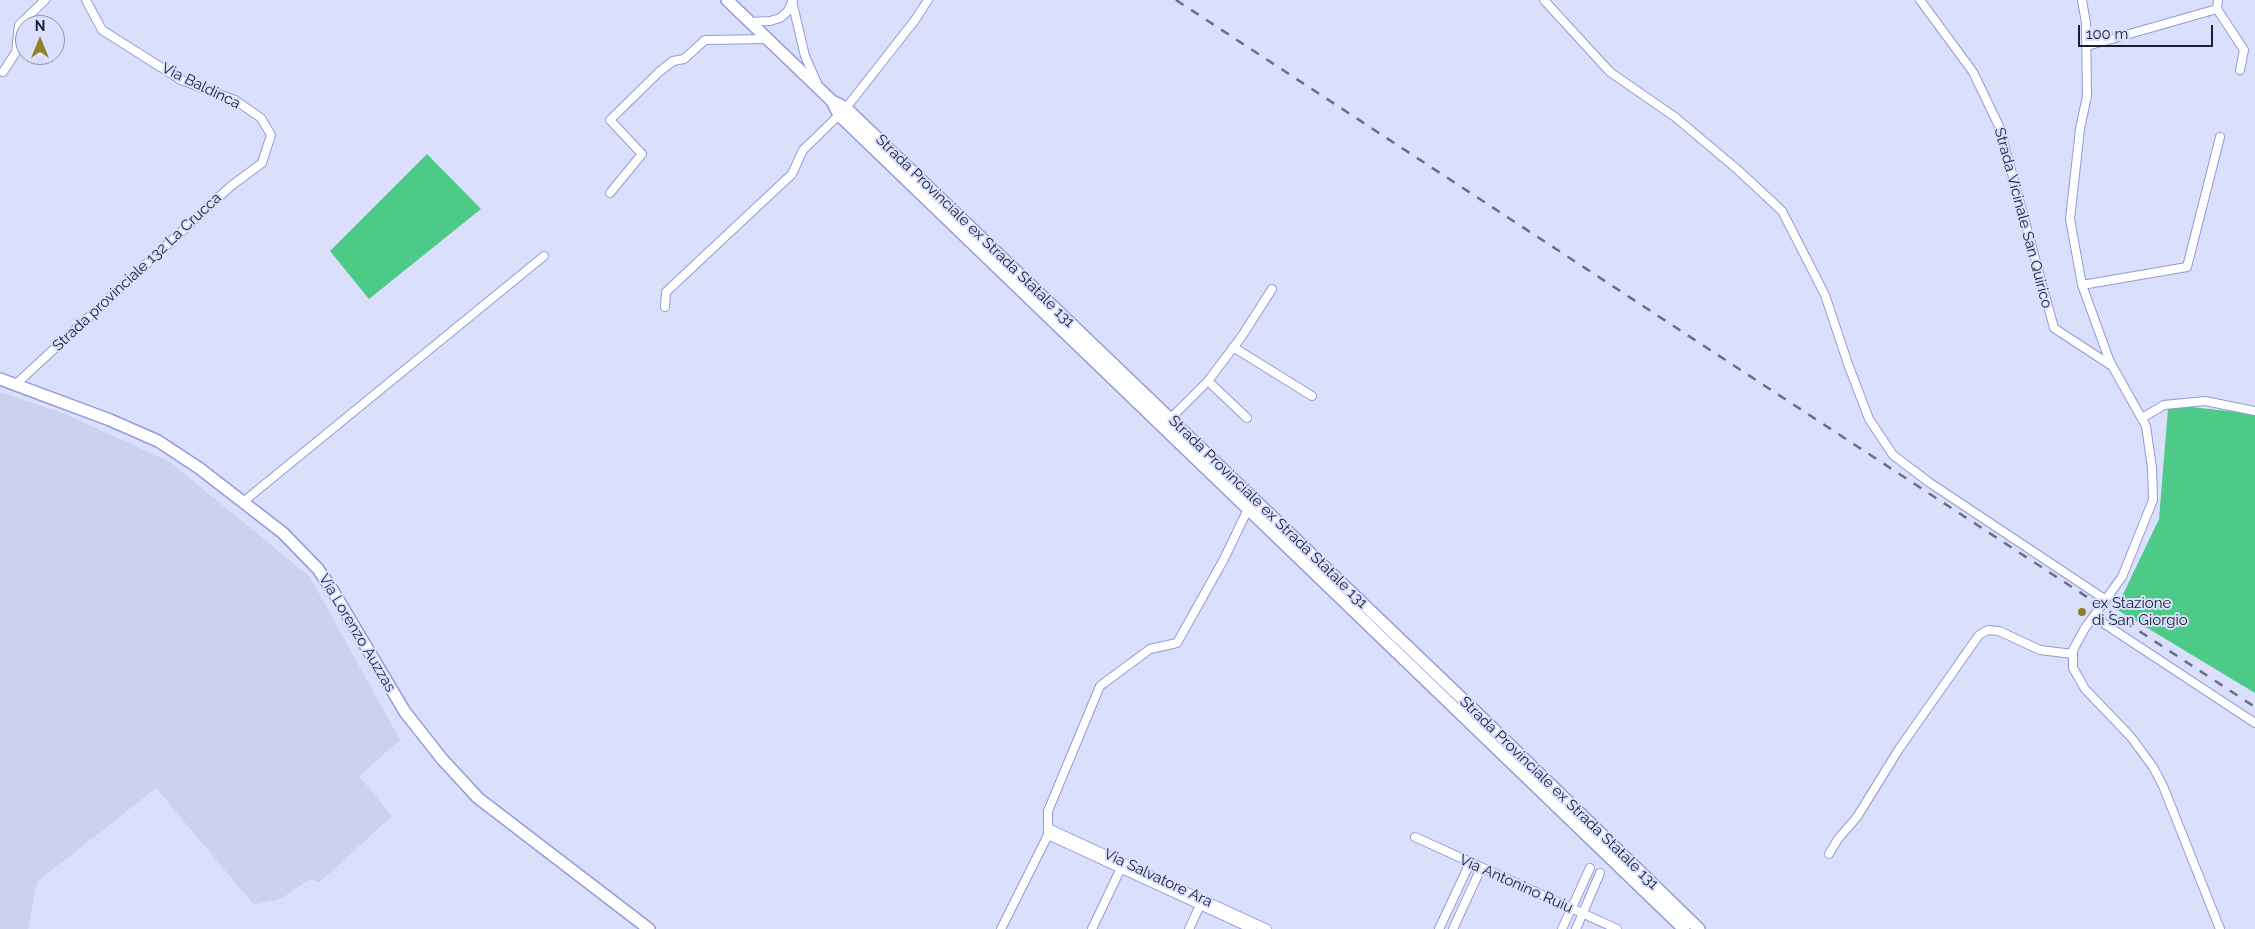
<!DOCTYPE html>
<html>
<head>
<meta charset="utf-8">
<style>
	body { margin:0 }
	#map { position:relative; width:2255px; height:929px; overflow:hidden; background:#dadffb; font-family:Raleway,sans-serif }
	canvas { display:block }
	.north { position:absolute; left:15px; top:15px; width:50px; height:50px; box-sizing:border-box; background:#dadffb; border:1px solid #8d91ac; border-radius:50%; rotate:0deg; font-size:14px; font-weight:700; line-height:20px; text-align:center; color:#1a1d36 }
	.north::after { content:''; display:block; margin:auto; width:18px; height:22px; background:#927f26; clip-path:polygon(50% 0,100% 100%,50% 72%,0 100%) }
	.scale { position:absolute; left:2078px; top:25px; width:135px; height:22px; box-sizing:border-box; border:2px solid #1a1d36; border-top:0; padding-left:6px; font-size:15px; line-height:18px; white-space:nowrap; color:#1a1d36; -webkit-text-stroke:4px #dadffb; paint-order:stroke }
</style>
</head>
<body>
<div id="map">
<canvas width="2255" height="929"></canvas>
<div class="north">N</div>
<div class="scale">100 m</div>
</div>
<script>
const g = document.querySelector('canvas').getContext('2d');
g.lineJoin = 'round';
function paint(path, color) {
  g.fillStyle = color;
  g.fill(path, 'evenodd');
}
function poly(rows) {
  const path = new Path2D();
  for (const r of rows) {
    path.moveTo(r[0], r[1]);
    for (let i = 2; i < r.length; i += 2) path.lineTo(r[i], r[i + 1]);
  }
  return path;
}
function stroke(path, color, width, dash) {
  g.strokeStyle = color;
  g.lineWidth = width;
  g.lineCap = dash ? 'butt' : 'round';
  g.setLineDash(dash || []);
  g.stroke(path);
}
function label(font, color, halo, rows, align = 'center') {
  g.font = font + ' Raleway,sans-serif';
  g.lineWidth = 4;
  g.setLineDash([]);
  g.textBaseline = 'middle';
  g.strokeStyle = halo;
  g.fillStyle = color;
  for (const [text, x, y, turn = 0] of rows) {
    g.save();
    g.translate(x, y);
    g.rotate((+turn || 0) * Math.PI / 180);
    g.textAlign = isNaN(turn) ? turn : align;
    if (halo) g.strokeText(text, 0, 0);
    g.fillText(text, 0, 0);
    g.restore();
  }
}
paint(poly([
	[0,392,65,414,170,462,310,577,400,740,359,776,392,816,320,882,310,879,282,898,254,905,156,788,37,882,28,929,0,929]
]), '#cbd1ef');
paint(poly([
	[427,154,481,209,369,299,330,251],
	[2182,406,2255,414,2255,693,2116,609,2159,519,2168,409]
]), '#4dca87');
const street = poly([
	[1544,0,1610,72,1675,117,1738,170,1782,211,1825,295,1848,364,1869,419,1893,455,1930,483,2106,600],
	[1920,0,1973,72,1999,126,2054,328,2112,366],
	[2082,0,2086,23,2087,96,2080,129,2070,219,2082,285,2110,362,2146,426,2152,468,2153,500,2122,577,2085,628,2073,650,2073,668,2085,689,2131,737,2153,767,2163,786,2220,929],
	[792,1,805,56,817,83],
	[2217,9,2244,50,2240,70],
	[750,22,770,21,780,18,788,11,793,0],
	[2087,46,2217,9,2218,0],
	[3,72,16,52,19,25,45,0],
	[846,108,915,20,928,0],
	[610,193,642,154,610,120,659,72,673,61,684,59,705,40,768,39],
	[2082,285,2187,267,2220,137],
	[665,307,666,292,792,174,803,150,839,115],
	[1233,347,1312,396],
	[1208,381,1247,418],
	[15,385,231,186,262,163,271,135,261,118,235,100,181,80,102,30,86,0],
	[2142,418,2164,405,2205,401,2255,411],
	[1170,419,1208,381,1242,336,1272,289],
	[243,502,544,256],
	[2094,617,2255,723],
	[1048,828,1267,929],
	[1048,835,1252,929],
	[1415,837,1617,929],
	[1829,854,1838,839,1857,817,1899,749,1979,635,1988,630,1999,631,2040,650,2073,654],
	[1001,929,1048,835,1048,811,1100,686,1150,649,1177,643,1224,559,1248,509],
	[1092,929,1121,868],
	[1189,929,1202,901],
	[1439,929,1470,863],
	[1453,929,1481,868],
	[1562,929,1590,868],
	[1576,929,1600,873]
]);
const secondary = poly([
	[727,0,832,101,846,108,1477,713,1699,929],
	[832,101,839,115,1684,929],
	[0,379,110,420,158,441,199,468,283,533,318,569,333,591,405,712,442,759,478,798,649,929]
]);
stroke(street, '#919bdb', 10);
stroke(secondary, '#919bdb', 14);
stroke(street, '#fff', 8);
stroke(secondary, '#fff', 11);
stroke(poly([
	[1176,0,2255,707]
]), '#6a6d88', 2.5, [9, 9]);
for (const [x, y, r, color] of [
	[2082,612,5,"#927f26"]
]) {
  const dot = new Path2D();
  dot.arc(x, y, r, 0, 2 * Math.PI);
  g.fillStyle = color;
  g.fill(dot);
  stroke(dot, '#dadffb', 2);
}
label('15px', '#1a1d36', '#dadffb', [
	["Via Baldinca",201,86,26],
	["Strada Vicinale San Quirico",2023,218,75],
	["Strada Provinciale ex Strada Statale 131",975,231,44],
	["Strada provinciale 132 La Crucca",137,272,-43],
	["Strada Provinciale ex Strada Statale 131",1268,512,44],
	["Via Lorenzo Auzzas",357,633,59],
	["Strada Provinciale ex Strada Statale 131",1559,793,44],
	["Via Salvatore Ara",1158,878,25],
	["Via Antonino Ruiu",1516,884,24]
]);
label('15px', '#1a1d36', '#dadffb', [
	["ex Stazione",2092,603],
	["di San Giorgio",2092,620]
], 'left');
</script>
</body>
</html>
